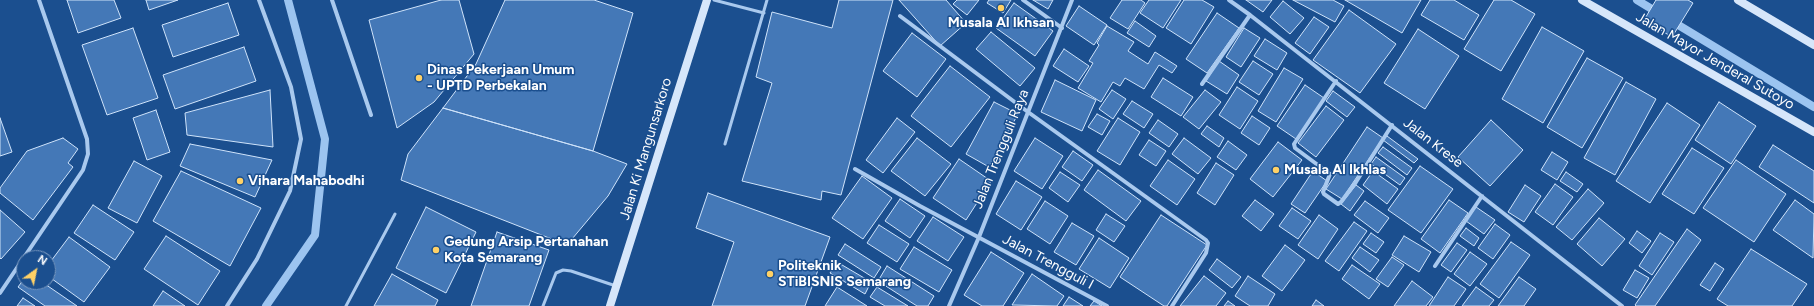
<!DOCTYPE html>
<html>
<head>
<meta charset="utf-8">
<style>
	body { margin:0 }
	#map { position:relative; width:1814px; height:306px; overflow:hidden; background:#1b4f8f; font-family:Figtree,sans-serif }
	canvas { display:block }
	.north { position:absolute; left:16px; top:250px; width:40px; height:40px; box-sizing:border-box; background:#1b4f8f; border:1px solid #7695bc; border-radius:50%; rotate:33deg; font-size:11px; font-weight:700; line-height:16px; text-align:center; color:#fff }
	.north::after { content:''; display:block; margin:auto; width:14px; height:18px; background:#ffd166; clip-path:polygon(50% 0,100% 100%,50% 72%,0 100%) }
</style>
</head>
<body>
<div id="map">
<canvas width="1814" height="306"></canvas>
<div class="north">N</div>
</div>
<script>
const g = document.querySelector('canvas').getContext('2d');
g.lineJoin = 'round';
function poly(rows) {
  const path = new Path2D();
  for (const r of rows) {
    path.moveTo(r[0], r[1]);
    for (let i = 2; i < r.length; i += 2) path.lineTo(r[i], r[i + 1]);
  }
  return path;
}
function stroke(path, color, width, dash) {
  g.strokeStyle = color;
  g.lineWidth = width;
  g.lineCap = dash ? 'butt' : 'round';
  g.setLineDash(dash || []);
  g.stroke(path);
}
function paint(path, color) {
  g.fillStyle = color;
  g.fill(path, 'evenodd');
}
function label(font, color, halo, rows, align = 'center') {
  g.font = font + ' Figtree,sans-serif';
  g.lineWidth = 3;
  g.setLineDash([]);
  g.textBaseline = 'middle';
  g.strokeStyle = halo;
  g.fillStyle = color;
  for (const [text, x, y, turn = 0] of rows) {
    g.save();
    g.translate(x, y);
    g.rotate((+turn || 0) * Math.PI / 180);
    g.textAlign = isNaN(turn) ? turn : align;
    if (halo) g.strokeText(text, 0, 0);
    g.fillText(text, 0, 0);
    g.restore();
  }
}
stroke(poly([
	[1637,0,1660,14],
	[1670,20,1814,107],
	[266,306,315,235,325,139,288,0]
]), '#9cc4f0', 8);
const building = poly([
	[67,0,114,0,121,18,78,33,67,0],
	[146,0,178,0,149,10,146,0],
	[441,0,459,0,474,54,434,102,397,128,369,20,441,0],
	[505,0,594,0,633,13,593,151,443,108,476,64,505,0],
	[839,0,893,0,841,195,822,191,821,200,742,181,772,83,756,77,772,12,832,28,839,0],
	[899,0,946,0,966,23,940,46,899,0],
	[957,0,979,0,967,15,953,4,957,0],
	[989,0,1011,0,1003,13,987,3,989,0],
	[1033,0,1053,0,1048,9,1033,0],
	[1122,0,1141,0,1145,3,1128,29,1110,18,1122,0],
	[1149,0,1181,0,1163,28,1140,13,1149,0],
	[1184,0,1202,0,1214,7,1191,44,1166,28,1184,0],
	[1246,0,1272,0,1263,12,1246,0],
	[1293,0,1333,0,1344,6,1335,22,1293,0],
	[1345,0,1421,0,1402,33,1345,0],
	[1430,0,1454,0,1479,15,1464,40,1421,15,1430,0],
	[1494,0,1511,0,1535,14,1501,71,1464,49,1494,0],
	[1656,0,1688,0,1693,3,1672,37,1644,20,1656,0],
	[1283,1,1304,18,1290,34,1270,17,1283,1],
	[228,3,239,35,173,57,162,25,228,3],
	[1014,3,1053,31,1035,56,996,28,1014,3],
	[1079,6,1107,25,1094,45,1066,26,1079,6],
	[1349,10,1396,44,1360,93,1313,60,1349,10],
	[1217,13,1239,28,1207,73,1186,59,1217,13],
	[1314,17,1329,27,1310,54,1295,43,1314,17],
	[1135,21,1156,36,1149,47,1127,33,1135,21],
	[1107,26,1134,42,1128,51,1148,64,1155,52,1177,66,1172,73,1159,65,1144,89,1125,78,1120,86,1113,82,1101,102,1078,88,1093,63,1089,61,1099,45,1097,43,1107,26],
	[1542,27,1584,51,1543,123,1502,99,1542,27],
	[133,28,158,98,107,115,82,45,133,28],
	[1244,28,1260,38,1241,67,1226,57,1244,28],
	[1418,29,1459,56,1425,109,1384,83,1418,29],
	[991,32,1035,68,1020,86,976,49,991,32],
	[912,33,946,59,917,97,883,71,912,33],
	[1265,39,1287,53,1277,70,1254,56,1265,39],
	[244,47,256,81,175,109,163,75,244,47],
	[1064,49,1089,66,1078,82,1053,66,1064,49],
	[1587,58,1623,78,1582,148,1547,127,1587,58],
	[1219,61,1239,75,1227,94,1206,81,1219,61],
	[1253,61,1273,74,1259,95,1239,82,1253,61],
	[950,66,990,97,951,147,911,116,950,66],
	[1284,68,1303,79,1276,122,1258,111,1284,68],
	[1163,78,1193,97,1181,116,1151,97,1163,78],
	[1055,80,1096,100,1082,131,1041,112,1055,80],
	[1626,82,1656,99,1615,175,1584,158,1626,82],
	[1305,85,1324,98,1296,139,1277,126,1305,85],
	[1237,87,1258,101,1240,129,1219,115,1237,87],
	[270,90,273,147,187,135,185,113,270,90],
	[1112,90,1126,99,1113,119,1099,109,1112,90],
	[1205,90,1221,102,1199,129,1183,117,1205,90],
	[1333,91,1355,107,1347,117,1326,101,1333,91],
	[1132,101,1153,114,1144,128,1123,114,1132,101],
	[994,102,1018,114,989,167,966,154,994,102],
	[1719,102,1756,126,1731,164,1695,140,1719,102],
	[1667,103,1700,125,1650,203,1616,181,1667,103],
	[1326,106,1344,120,1316,157,1298,143,1326,106],
	[443,108,593,151,627,164,608,196,567,245,401,180,408,154,443,108],
	[156,110,170,152,147,160,133,118,156,110],
	[1097,114,1110,121,1102,135,1088,127,1097,114],
	[1252,116,1270,128,1259,145,1241,133,1252,116],
	[0,118,12,152,0,156,0,118],
	[897,118,915,132,883,173,866,160,897,118],
	[1118,118,1140,132,1120,165,1097,151,1118,118],
	[1158,120,1178,134,1169,147,1149,133,1158,120],
	[1491,120,1523,150,1490,186,1458,157,1491,120],
	[1207,126,1224,138,1219,147,1201,134,1207,126],
	[1367,127,1383,138,1342,199,1326,189,1367,127],
	[1387,136,1418,159,1414,163,1383,140,1387,136],
	[63,138,78,149,68,163,73,167,33,220,0,193,0,188,27,151,63,138],
	[917,138,951,164,925,196,891,171,917,138],
	[1035,138,1063,156,1042,189,1014,171,1035,138],
	[1184,138,1211,158,1198,174,1172,154,1184,138],
	[1149,140,1166,151,1156,166,1139,155,1149,140],
	[1228,141,1247,155,1236,170,1217,157,1228,141],
	[1278,142,1302,160,1273,197,1250,179,1278,142],
	[190,144,272,160,255,197,180,166,190,144],
	[1773,145,1814,171,1814,203,1759,167,1773,145],
	[1383,147,1412,168,1407,175,1378,153,1383,147],
	[1692,148,1724,168,1694,214,1662,194,1692,148],
	[1073,151,1093,165,1082,181,1062,167,1073,151],
	[1552,152,1568,162,1557,180,1541,170,1552,152],
	[1376,157,1405,178,1400,185,1371,164,1376,157],
	[959,159,991,181,966,220,933,198,959,159],
	[1168,160,1195,179,1177,205,1150,186,1168,160],
	[1736,160,1786,194,1754,242,1703,208,1736,160],
	[134,161,162,176,137,223,108,208,134,161],
	[1216,163,1234,175,1215,205,1197,193,1216,163],
	[1420,166,1453,189,1421,233,1388,210,1420,166],
	[1098,170,1141,201,1126,221,1084,190,1098,170],
	[181,171,261,208,230,266,153,221,181,171],
	[1313,171,1327,181,1305,213,1291,204,1313,171],
	[1373,171,1398,189,1387,204,1363,185,1373,171],
	[1060,172,1080,185,1068,202,1049,188,1060,172],
	[1566,172,1583,184,1577,192,1560,181,1566,172],
	[862,176,892,198,863,239,832,218,862,176],
	[1016,181,1042,197,1021,230,996,214,1016,181],
	[1555,184,1573,197,1553,225,1535,212,1555,184],
	[1356,185,1364,191,1350,211,1341,204,1356,185],
	[1525,185,1541,196,1524,222,1508,212,1525,185],
	[1588,189,1604,203,1572,240,1556,227,1588,189],
	[708,193,830,237,805,306,712,306,734,242,696,228,708,193],
	[900,199,925,216,910,238,885,221,900,199],
	[1255,200,1274,214,1261,231,1242,216,1255,200],
	[1449,200,1468,213,1440,253,1421,239,1449,200],
	[1795,200,1814,214,1813,258,1773,230,1795,200],
	[1045,201,1068,216,1050,244,1027,229,1045,201],
	[1365,201,1389,218,1378,233,1354,215,1365,201],
	[93,205,134,232,115,260,74,233,93,205],
	[426,207,476,232,446,293,396,268,426,207],
	[1476,207,1495,220,1484,234,1466,221,1476,207],
	[1292,208,1311,221,1298,239,1279,226,1292,208],
	[0,210,25,232,1,259,0,258,0,210],
	[1106,214,1125,226,1114,242,1096,230,1106,214],
	[1161,215,1207,245,1167,306,1164,306,1120,277,1161,215],
	[1319,215,1338,229,1318,259,1298,245,1319,215],
	[933,217,964,237,948,261,917,241,933,217],
	[1599,218,1625,239,1602,266,1577,244,1599,218],
	[1354,222,1367,231,1339,271,1325,261,1354,222],
	[1072,223,1094,236,1076,265,1054,252,1072,223],
	[1495,224,1510,235,1493,259,1478,248,1495,224],
	[879,225,909,244,897,262,867,243,879,225],
	[1466,228,1479,238,1474,246,1460,236,1466,228],
	[1687,229,1701,240,1655,306,1636,306,1635,305,1687,229],
	[1637,231,1651,241,1642,253,1629,243,1637,231],
	[497,232,549,250,529,306,471,306,497,232],
	[1371,233,1384,242,1376,253,1363,244,1371,233],
	[1660,233,1674,242,1652,275,1639,266,1660,233],
	[166,236,220,271,198,305,144,269,166,236],
	[1404,236,1431,252,1419,272,1392,255,1404,236],
	[69,237,110,267,84,302,48,276,48,265,69,237],
	[1099,238,1129,258,1110,288,1079,269,1099,238],
	[1511,242,1530,255,1499,298,1480,284,1511,242],
	[1457,243,1467,250,1451,272,1441,265,1457,243],
	[845,244,881,267,874,278,838,255,845,244],
	[1285,245,1305,260,1282,291,1262,276,1285,245],
	[914,247,952,270,939,292,900,269,914,247],
	[1360,247,1379,260,1370,272,1352,258,1360,247],
	[1751,249,1807,284,1792,306,1728,306,1717,299,1751,249],
	[991,252,1024,273,1003,306,982,306,964,295,991,252],
	[1470,252,1487,264,1470,286,1454,274,1470,252],
	[1392,257,1404,265,1388,287,1376,279,1392,257],
	[1217,259,1241,277,1232,288,1209,270,1217,259],
	[837,262,871,282,865,294,830,273,837,262],
	[1715,263,1724,269,1710,291,1700,285,1715,263],
	[1352,265,1380,284,1369,299,1342,279,1352,265],
	[887,266,934,296,928,306,917,306,878,281,887,266],
	[1635,270,1649,278,1637,298,1623,290,1635,270],
	[392,274,438,300,435,306,374,306,392,274],
	[1032,274,1064,296,1057,306,1012,305,1032,274],
	[1204,276,1226,293,1216,306,1180,306,1204,276],
	[1248,276,1275,294,1268,306,1250,306,1235,296,1248,276],
	[1448,277,1466,289,1454,306,1429,306,1448,277],
	[1519,277,1536,289,1524,306,1498,306,1519,277],
	[24,279,24,282,42,282,77,306,45,306,18,287,24,279],
	[1412,281,1433,297,1426,306,1394,306,1412,281],
	[837,287,867,306,825,306,837,287],
	[877,287,908,306,885,306,870,297,877,287],
	[1476,287,1494,300,1489,306,1462,306,1476,287],
	[163,291,185,306,153,306,163,291],
	[1069,297,1083,306,1063,306,1069,297],
	[23,298,35,306,17,306,23,298],
	[1316,300,1324,306,1312,306,1316,300],
	[1094,301,1102,306,1090,306,1094,301],
	[1228,301,1235,306,1224,306,1228,301]
]);
paint(building, '#4478b7');
stroke(building, '#cfe3fa', 1);
stroke(poly([
	[714,0,764,13],
	[725,144,767,0],
	[346,306,395,214],
	[543,306,556,273,563,270,571,271,616,286]
]), '#a9c9ee', 3);
stroke(poly([
	[332,0,371,115],
	[1023,0,1062,28],
	[1229,0,1250,15,1622,306],
	[900,16,1028,112,1206,240,1208,243,1206,253,1172,306],
	[1336,81,1294,144,1295,148,1330,174,1323,192,1324,194,1338,204,1341,202,1356,182,1392,125],
	[1202,84,1250,15],
	[855,169,920,206,1107,306],
	[1435,266,1482,196],
	[0,293,83,170,88,154,87,139,39,0],
	[227,306,257,259,290,191,301,139,291,87,259,0],
	[949,306,979,237,1072,0]
]), '#a9c9ee', 4);
stroke(poly([
	[1582,0,1814,132],
	[1738,0,1814,45],
	[610,306,707,0]
]), '#d6e6fa', 8);
for (const [x, y, r, color] of [
	[1001,8,4,"#ffd166"],
	[419,78,4,"#ffd166"],
	[1276,170,4,"#ffd166"],
	[240,181,4,"#ffd166"],
	[436,250,4,"#ffd166"],
	[770,274,4,"#ffd166"]
]) {
  const dot = new Path2D();
  dot.arc(x, y, r, 0, 2 * Math.PI);
  g.fillStyle = color;
  g.fill(dot);
  stroke(dot, '#1b4f8f', 1.5);
}
label('bold 14px', '#fff', '#1b4f8f', [
	["Musala Al Ikhsan",1001,23,"center"],
	["Dinas Pekerjaan Umum",427,70],
	["- UPTD Perbekalan",427,86],
	["Musala Al Ikhlas",1284,170],
	["Vihara Mahabodhi",248,181],
	["Gedung Arsip Pertanahan",444,242],
	["Kota Semarang",444,258],
	["Politeknik",778,266],
	["STiBISNIS Semarang",778,282]
], 'left');
label('14px', '#fff', '#1b4f8f', [
	["Jalan Mayor Jenderal Sutoyo",1715,61,30],
	["Jalan Krese",1433,143,38],
	["Jalan Ki Mangunsarkoro",646,149,-73],
	["Jalan Trengguli Raya",1001,149,-68],
	["Jalan Trengguli I",1048,262,28]
]);
</script>
</body>
</html>
